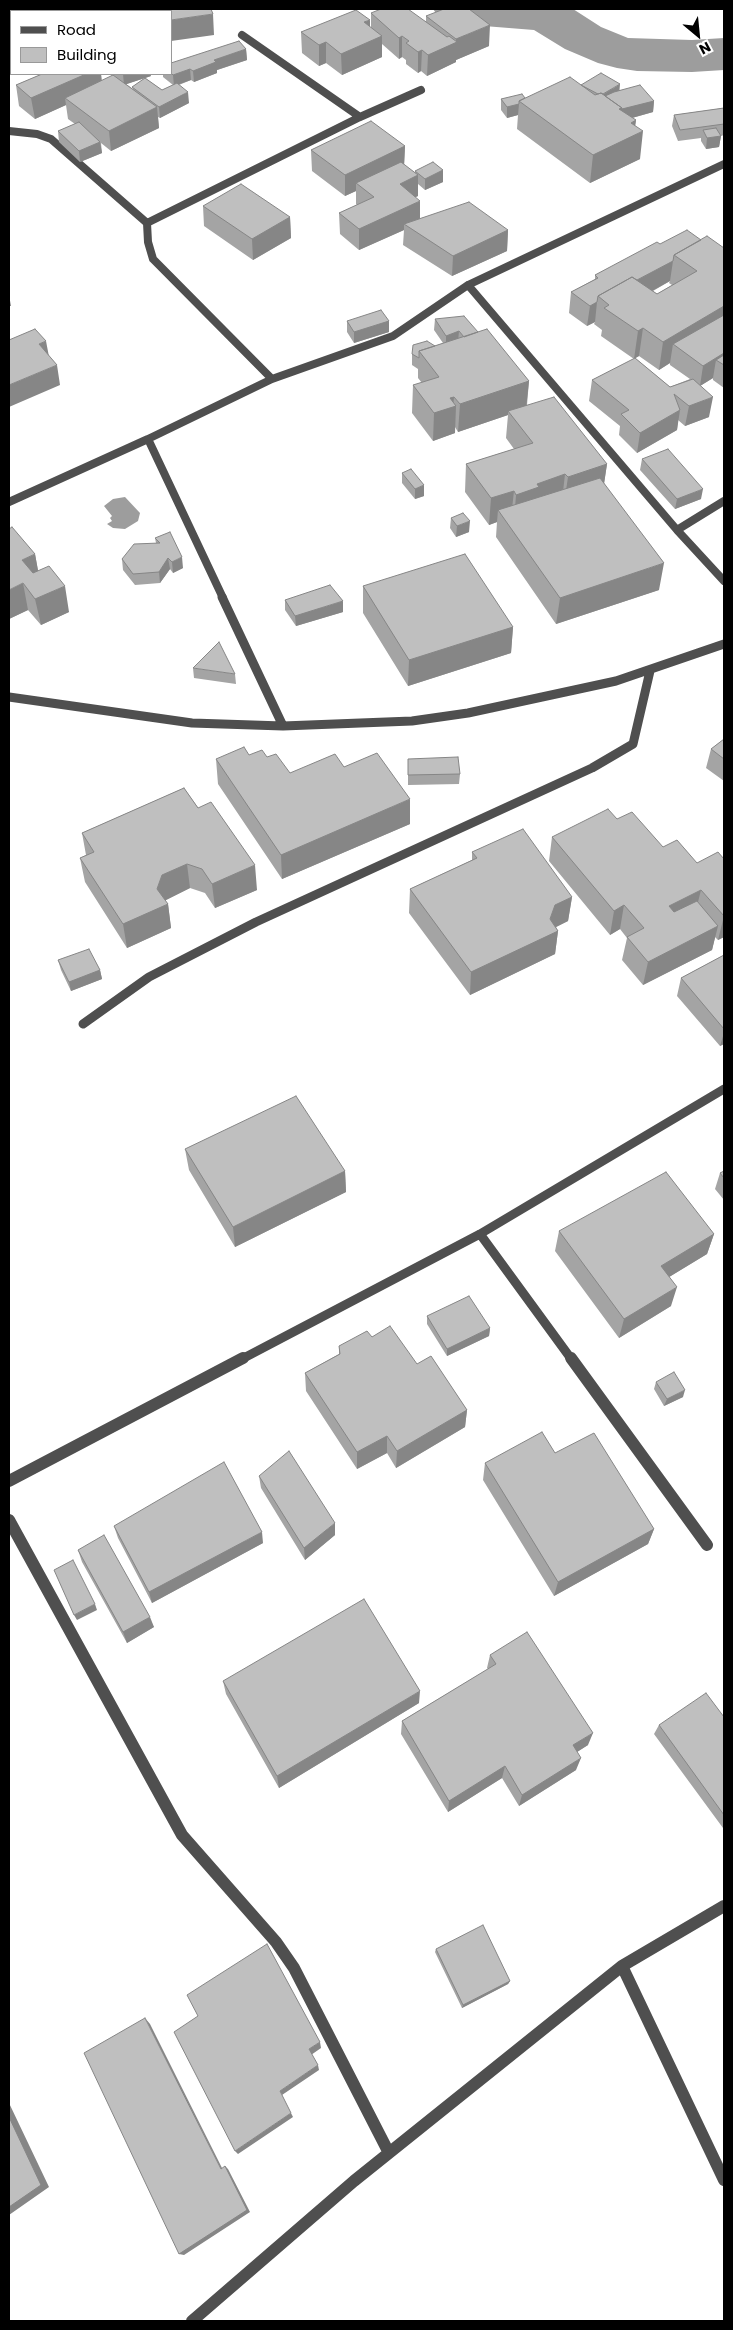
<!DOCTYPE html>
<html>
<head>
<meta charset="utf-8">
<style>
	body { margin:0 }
	#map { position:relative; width:733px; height:2330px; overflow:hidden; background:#fff; font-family:Poppins,sans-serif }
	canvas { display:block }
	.frame { position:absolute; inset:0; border:10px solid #000; pointer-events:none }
	.legend { position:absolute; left:10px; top:10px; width:162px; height:65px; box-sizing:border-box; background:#fff; border:1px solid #999; margin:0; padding:6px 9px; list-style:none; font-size:15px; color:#000 }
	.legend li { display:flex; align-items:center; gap:10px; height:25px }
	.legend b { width:25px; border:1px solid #999 }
	.north { position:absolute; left:673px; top:10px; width:50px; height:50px; -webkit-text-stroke:4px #fff; paint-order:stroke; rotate:152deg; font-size:14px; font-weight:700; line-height:20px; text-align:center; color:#000 }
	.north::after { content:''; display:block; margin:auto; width:18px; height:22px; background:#000; clip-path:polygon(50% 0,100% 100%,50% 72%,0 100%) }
</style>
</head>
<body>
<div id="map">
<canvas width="733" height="2330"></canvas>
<div class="frame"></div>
<ul class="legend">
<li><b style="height:6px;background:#4f4f4f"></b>Road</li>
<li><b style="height:14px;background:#bfbfbf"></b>Building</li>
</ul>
<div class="north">N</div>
</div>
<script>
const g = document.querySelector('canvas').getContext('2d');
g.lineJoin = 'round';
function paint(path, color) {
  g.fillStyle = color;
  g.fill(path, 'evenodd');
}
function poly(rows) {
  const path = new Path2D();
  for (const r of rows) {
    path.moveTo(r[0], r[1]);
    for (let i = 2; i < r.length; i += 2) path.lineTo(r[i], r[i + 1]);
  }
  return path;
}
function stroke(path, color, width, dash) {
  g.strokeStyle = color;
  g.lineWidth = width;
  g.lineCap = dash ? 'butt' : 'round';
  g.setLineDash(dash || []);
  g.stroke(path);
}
paint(poly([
	[125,497,140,513,138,521,125,529,113,528,107,524,112,521,110,518,112,516,104,506,113,499]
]), '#9d9d9d');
paint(poly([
	[433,9,573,9,601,27,628,38,692,40,724,38,724,70,692,72,637,71,617,68,598,63,565,49,534,30,459,24,441,20,433,9]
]), '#9d9d9d');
stroke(poly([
	[242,35,360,117],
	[9,131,37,134,51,139,147,223,148,242,153,259,272,379],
	[147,223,360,117,421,90],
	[468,285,677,530,724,581],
	[148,439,223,598],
	[9,502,148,439,272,379,393,336,468,285,724,164],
	[677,530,724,501]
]), '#4f4f4f', 8);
stroke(poly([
	[222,597,283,726],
	[9,697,192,723,283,726,412,721,468,713,616,681,724,644],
	[83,1024,149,977,256,922,592,768,633,744,650,671],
	[480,1234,572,1360],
	[240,1360,480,1234,724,1089]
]), '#4f4f4f', 9);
stroke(poly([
	[571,1358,707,1545],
	[9,1481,243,1358],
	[9,1520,182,1835,276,1942,294,1968,389,2153],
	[622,1966,724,2180],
	[192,2321,354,2181,622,1966,724,1906]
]), '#4f4f4f', 12);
paint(poly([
	[371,13,426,21,426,16,489,46,456,60,456,62,427,76,421,71,418,73,406,64,406,60,402,57,399,59,382,44,382,57,342,75,326,63,319,66,302,53,301,32,370,27,371,28],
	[246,49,247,60,217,70,217,73,194,82,191,80,179,85,189,103,160,118,158,117,159,128,111,151,101,143,102,153,80,162,59,142,58,131,75,124,68,119,66,105,35,119,19,106,16,85,42,74,101,74,102,81,112,76,109,74,150,74,151,76,145,78,162,90,173,85,163,77,163,74,171,74],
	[145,78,132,87,133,89,126,84],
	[581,85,620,90,654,101,653,112,632,118,636,120,635,125,640,159,590,183,517,129,518,115,507,118,501,110,501,99,525,98],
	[724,108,724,135,721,136,719,147,706,149,701,141,701,138,678,141,672,126,674,115],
	[405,146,404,165,415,173,415,171,443,170,443,182,425,190,418,184,418,196,415,197,420,219,508,230,507,251,452,276,403,245,404,230,359,250,340,234,339,213,357,205,356,204,356,191,345,196,312,171,311,150],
	[203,206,290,217,291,238,253,260,204,226],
	[701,240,724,248,724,388,713,380,713,378,700,386,709,417,685,426,678,420,677,430,637,453,619,435,620,426,589,401,592,380,634,359,601,336,602,330,594,324,595,322,587,326,569,313,571,292,595,279,595,275,660,244],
	[670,281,669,283,672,285,657,294,653,291],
	[639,356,659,370,670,363,670,365,690,379,670,387,635,358],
	[435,319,478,332,529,381,527,405,607,464,604,483,659,590,556,624,496,537,497,522,489,525,465,492,466,464,514,449,506,438,508,415,458,432,455,427,455,433,433,441,412,413,413,385,422,383,418,378,418,369,412,365,412,354,443,343,434,330],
	[347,321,389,321,389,332,354,343,347,332],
	[642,459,701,499,675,509,640,470],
	[402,473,424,496,415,499,402,483],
	[451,518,469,532,456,537,450,528],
	[155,538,183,568,173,573,170,569,160,583,135,585,123,570,122,559,156,543],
	[35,554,38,571,69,612,41,625,28,610,9,619],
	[363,586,513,627,511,653,408,686,363,613],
	[285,600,343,612,296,626,285,610],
	[193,668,235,674,236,684,194,678],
	[724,739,724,781,706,768,711,749],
	[267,757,290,773,344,767,410,824,282,879,218,784,216,759],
	[408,759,460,774,459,784,408,785],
	[184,788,257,890,215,908,205,893,190,888,166,900,165,901,168,904,171,928,127,948,85,882,80,858,86,855,82,833],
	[617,819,663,847,697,863,724,859,724,937,718,940,715,937,712,950,643,985,622,960,627,938,620,929,610,935,549,861,552,837],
	[472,852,572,897,568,921,556,927,558,931,555,954,470,995,409,913,410,889,472,860],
	[724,955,724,1044,720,1046,677,996,681,978],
	[58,960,100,970,102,979,71,991,61,970],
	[185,1149,345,1171,346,1192,235,1247,189,1170],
	[724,1171,724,1200,715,1189,720,1173],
	[559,1231,714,1234,707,1254,669,1277,671,1306,619,1338,555,1251],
	[427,1316,490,1328,489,1336,447,1356,427,1324],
	[372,1337,417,1364,467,1410,465,1427,396,1468,387,1453,357,1469,306,1391,305,1373,339,1354,339,1346],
	[656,1382,683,1397,664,1406,654,1389],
	[555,1453,654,1529,648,1544,554,1596,483,1480,485,1463],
	[259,1476,335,1535,305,1560,261,1488],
	[114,1526,263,1543,152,1603,118,1538],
	[78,1550,154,1627,127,1643,82,1562],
	[490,1655,588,1745,577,1752,576,1770,519,1806,502,1778,448,1812,401,1734,402,1721,488,1669,487,1668],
	[223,1681,419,1703,279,1788,226,1694],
	[724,1717,724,1827,723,1828,654,1734,659,1725],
	[436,1949,510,1981,508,1984,462,2008,435,1952]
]), '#a4a4a4');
paint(poly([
	[213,14,214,35,171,41,171,20],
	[370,20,370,41,364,22],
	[490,25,489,46,456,60,456,62,427,76,428,55,456,42,456,39],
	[382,36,382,57,342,75,341,54],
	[402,36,402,57,399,59,399,38],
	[326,42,326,63,319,66,319,45],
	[246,49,247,60,217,70,217,73,194,82,193,71,214,60],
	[422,50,421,71,418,73,418,52],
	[190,69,191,80,174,86,173,75],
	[86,74,101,74,102,89,65,98,66,105,35,119,31,98],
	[123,74,150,74,151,76,124,85],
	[620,84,619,96,601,96],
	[188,92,189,103,160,118,159,107],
	[654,101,653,112,621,121,619,109],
	[519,104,518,115,507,118,507,107],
	[157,107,159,128,111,151,109,131],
	[636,120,634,135,643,131,640,159,590,183,593,155,631,123],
	[721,136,719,147,706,149,707,138],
	[100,142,102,153,80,162,79,151],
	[405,146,404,167,356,183,356,191,345,196,345,175],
	[443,170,443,182,425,190,425,179],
	[418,175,418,196,399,205,400,184],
	[420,201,420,222,404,224,404,230,359,250,359,229],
	[290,217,291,238,253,260,252,239],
	[508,230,507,251,452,276,453,256],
	[673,261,670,281,612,313,609,305,602,299],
	[9,295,11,306,9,306],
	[597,302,595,322,587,326,590,306],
	[724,306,724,331,673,344,670,363,659,370,663,342],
	[389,321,389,332,354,343,354,332],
	[643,328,639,356,634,359,638,331],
	[459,331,458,342,446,347,446,336],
	[46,341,50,362,39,344],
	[724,353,724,365,716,360,713,378,700,386,703,366],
	[57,365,60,385,9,407,9,385],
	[529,381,526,409,508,411,508,415,458,432,460,404],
	[454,397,453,407,456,406,455,433,433,441,434,413,450,398],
	[713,397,709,417,685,426,689,406],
	[680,410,677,430,637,453,640,433],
	[607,464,603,491,564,504,568,477],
	[565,474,562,501,514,522,516,495,537,484],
	[424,485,424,496,415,499,415,489],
	[703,489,701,499,675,509,677,499],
	[514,491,511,518,498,510,497,522,489,525,491,498],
	[470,521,469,532,456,537,457,526],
	[35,554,40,581,28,587,22,560],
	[182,557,183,568,173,573,172,562],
	[168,558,170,569,160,583,159,572],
	[664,563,659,590,556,624,560,598],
	[23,583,28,610,9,619,9,590],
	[65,586,69,612,41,625,35,599],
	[343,601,343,612,296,626,295,616],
	[513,627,511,653,408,686,409,660],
	[410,799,410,824,282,879,281,855],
	[187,864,190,888,166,900,164,906,168,904,171,928,127,948,123,924,157,889,162,875],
	[255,865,257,890,215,908,212,884],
	[701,890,695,914,663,930,669,906],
	[572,897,568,921,552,929,558,931,555,954,470,995,471,972,550,919,555,905],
	[624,905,620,929,610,935,614,911],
	[724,916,724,937,718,940],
	[718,926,712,950,643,985,648,962],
	[100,970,102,979,71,991,69,982],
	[724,1033,724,1044,720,1046],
	[345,1171,346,1192,235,1247,233,1227],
	[714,1234,707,1254,656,1285,661,1266],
	[677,1287,671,1306,619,1338,624,1319],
	[490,1328,489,1336,447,1356,447,1349],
	[685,1390,683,1397,664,1406,667,1399],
	[467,1410,465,1427,396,1468,397,1451],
	[387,1436,387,1453,357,1469,357,1452],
	[335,1523,335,1535,305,1560,304,1548],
	[654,1529,648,1544,554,1596,558,1582],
	[262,1532,263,1543,152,1603,149,1592],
	[95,1604,97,1610,77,1620,74,1615],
	[150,1617,154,1627,127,1643,123,1632],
	[420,1691,419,1703,279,1788,277,1776],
	[593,1733,588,1745,569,1757,573,1745],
	[581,1758,576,1770,519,1806,522,1795],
	[505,1766,502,1778,448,1812,449,1801],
	[510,1981,508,1984,462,2008,463,2005],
	[145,2018,150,2024,224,2172,221,2169],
	[320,2042,321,2048,311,2055,309,2049],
	[318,2065,319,2070,282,2095,280,2091],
	[9,2103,49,2187,9,2215],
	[291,2113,293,2117,238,2154,235,2151],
	[225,2166,228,2169,250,2212,184,2255,179,2254]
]), '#868686');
const building = poly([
	[136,9,211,9,213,14,171,20,171,11,118,11,136,9],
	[381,9,408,9,447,37,449,36,457,42,428,55,422,50,418,52,406,43,409,41,402,36,399,38,371,13,381,9],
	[444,9,469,9,490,25,456,39,426,16,444,9],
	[356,10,370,20,364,22,382,36,341,54,326,42,319,45,301,32,356,10],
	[239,41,246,49,214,60,216,62,193,71,190,69,173,75,171,73,171,63,239,41],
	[601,73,620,84,603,94,601,93,598,94,581,85,601,73],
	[42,74,86,74,31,98,16,85,42,74],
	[113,75,157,107,109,131,65,98,113,75],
	[570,77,595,95,601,93,622,108,619,109,636,120,631,123,643,131,593,155,519,101,570,77],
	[145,78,162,90,177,83,188,92,159,107,132,87,145,78],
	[640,85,654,101,622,109,622,108,605,96,614,92,640,85],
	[522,94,525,98,519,101,519,104,507,107,501,99,522,94],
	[724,108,724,124,680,130,674,115,724,108],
	[371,121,405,146,345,175,311,150,371,121],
	[79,122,100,142,79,151,58,131,79,122],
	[716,128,721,136,707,138,703,130,716,128],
	[401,162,418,175,400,184,420,201,359,229,339,213,374,197,356,183,401,162],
	[433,162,443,170,425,179,415,171,433,162],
	[241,184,290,217,252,239,203,206,241,184],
	[469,202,508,230,453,256,404,224,469,202],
	[687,230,701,240,674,255,673,261,637,280,632,277,598,296,597,302,590,306,571,292,598,278,595,275,657,242,660,244,687,230],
	[707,236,724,248,724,306,663,342,643,328,638,331,604,308,609,305,598,296,632,277,657,294,697,271,674,255,707,236],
	[381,310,389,321,354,332,347,321,381,310],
	[724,315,724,353,703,366,673,344,724,315],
	[464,316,478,332,464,337,459,331,446,336,435,319,464,316],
	[35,329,46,341,39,344,57,365,9,385,9,340,35,329],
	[487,329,529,381,460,404,454,397,450,398,456,406,434,413,413,385,439,377,419,351,487,329],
	[427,341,435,346,419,351,419,358,412,354,413,345,427,341],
	[724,355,724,365,716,360,724,355],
	[635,358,670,387,693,379,713,397,689,406,674,394,680,410,640,433,621,414,629,410,592,380,635,358],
	[554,397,607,464,568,477,565,474,537,484,539,487,516,495,514,491,491,498,466,464,533,443,508,411,554,397],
	[668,449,703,489,677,499,642,459,668,449],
	[411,469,424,485,415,489,402,473,411,469],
	[600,478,664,563,560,598,498,510,600,478],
	[463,513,470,521,457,526,451,518,463,513],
	[12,527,35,554,22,560,33,573,49,566,65,586,35,599,23,583,9,590,9,529,12,527],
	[170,532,182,557,172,562,168,558,159,572,133,574,122,559,134,544,160,543,155,538,170,532],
	[465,554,513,627,409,660,363,586,465,554],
	[330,585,343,601,295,616,285,600,330,585],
	[219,642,235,674,193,668,219,642],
	[724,739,724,759,711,749,724,739],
	[244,747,249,755,262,750,267,757,276,754,290,773,335,754,344,767,377,753,410,799,281,855,216,759,244,747],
	[458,757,460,774,408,775,408,759,458,757],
	[184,788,198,808,211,802,255,865,212,884,202,869,187,864,162,875,157,889,168,904,123,924,80,858,94,852,82,833,184,788],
	[608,809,617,819,632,812,663,847,677,840,697,863,718,852,724,859,724,916,701,890,669,906,674,912,697,901,718,926,648,962,627,937,644,928,624,905,614,911,552,837,608,809],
	[523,829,572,897,555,905,550,919,558,931,471,972,410,889,477,858,472,852,523,829],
	[89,949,100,970,69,982,58,960,89,949],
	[724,955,724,1029,681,978,724,955],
	[296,1096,345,1171,233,1227,185,1149,296,1096],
	[724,1171,724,1178,720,1173,724,1171],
	[666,1172,714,1234,661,1266,677,1287,624,1319,559,1231,666,1172],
	[469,1296,490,1328,447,1349,427,1316,469,1296],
	[390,1326,417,1364,431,1356,467,1410,397,1451,387,1436,357,1452,305,1373,340,1354,339,1346,367,1331,372,1337,390,1326],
	[674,1372,685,1390,667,1399,656,1382,674,1372],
	[542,1432,555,1453,594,1433,654,1529,558,1582,485,1463,542,1432],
	[289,1451,335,1523,304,1548,259,1476,289,1451],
	[224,1462,262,1532,149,1592,114,1526,224,1462],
	[104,1535,150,1617,123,1632,78,1550,104,1535],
	[73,1560,95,1604,74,1615,54,1570,73,1560],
	[364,1599,420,1691,277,1776,223,1681,364,1599],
	[527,1632,593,1733,573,1745,581,1758,522,1795,505,1766,449,1801,402,1721,496,1664,490,1655,527,1632],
	[706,1693,724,1717,724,1815,659,1725,706,1693],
	[483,1925,510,1981,463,2005,436,1949,483,1925],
	[267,1944,320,2042,309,2049,318,2065,280,2091,291,2113,235,2151,174,2032,198,2016,187,1995,267,1944],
	[145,2018,221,2169,225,2166,247,2210,179,2254,84,2053,145,2018],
	[9,2117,41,2185,9,2207,9,2117]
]);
paint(building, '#bfbfbf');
stroke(building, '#868686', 1);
</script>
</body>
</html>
